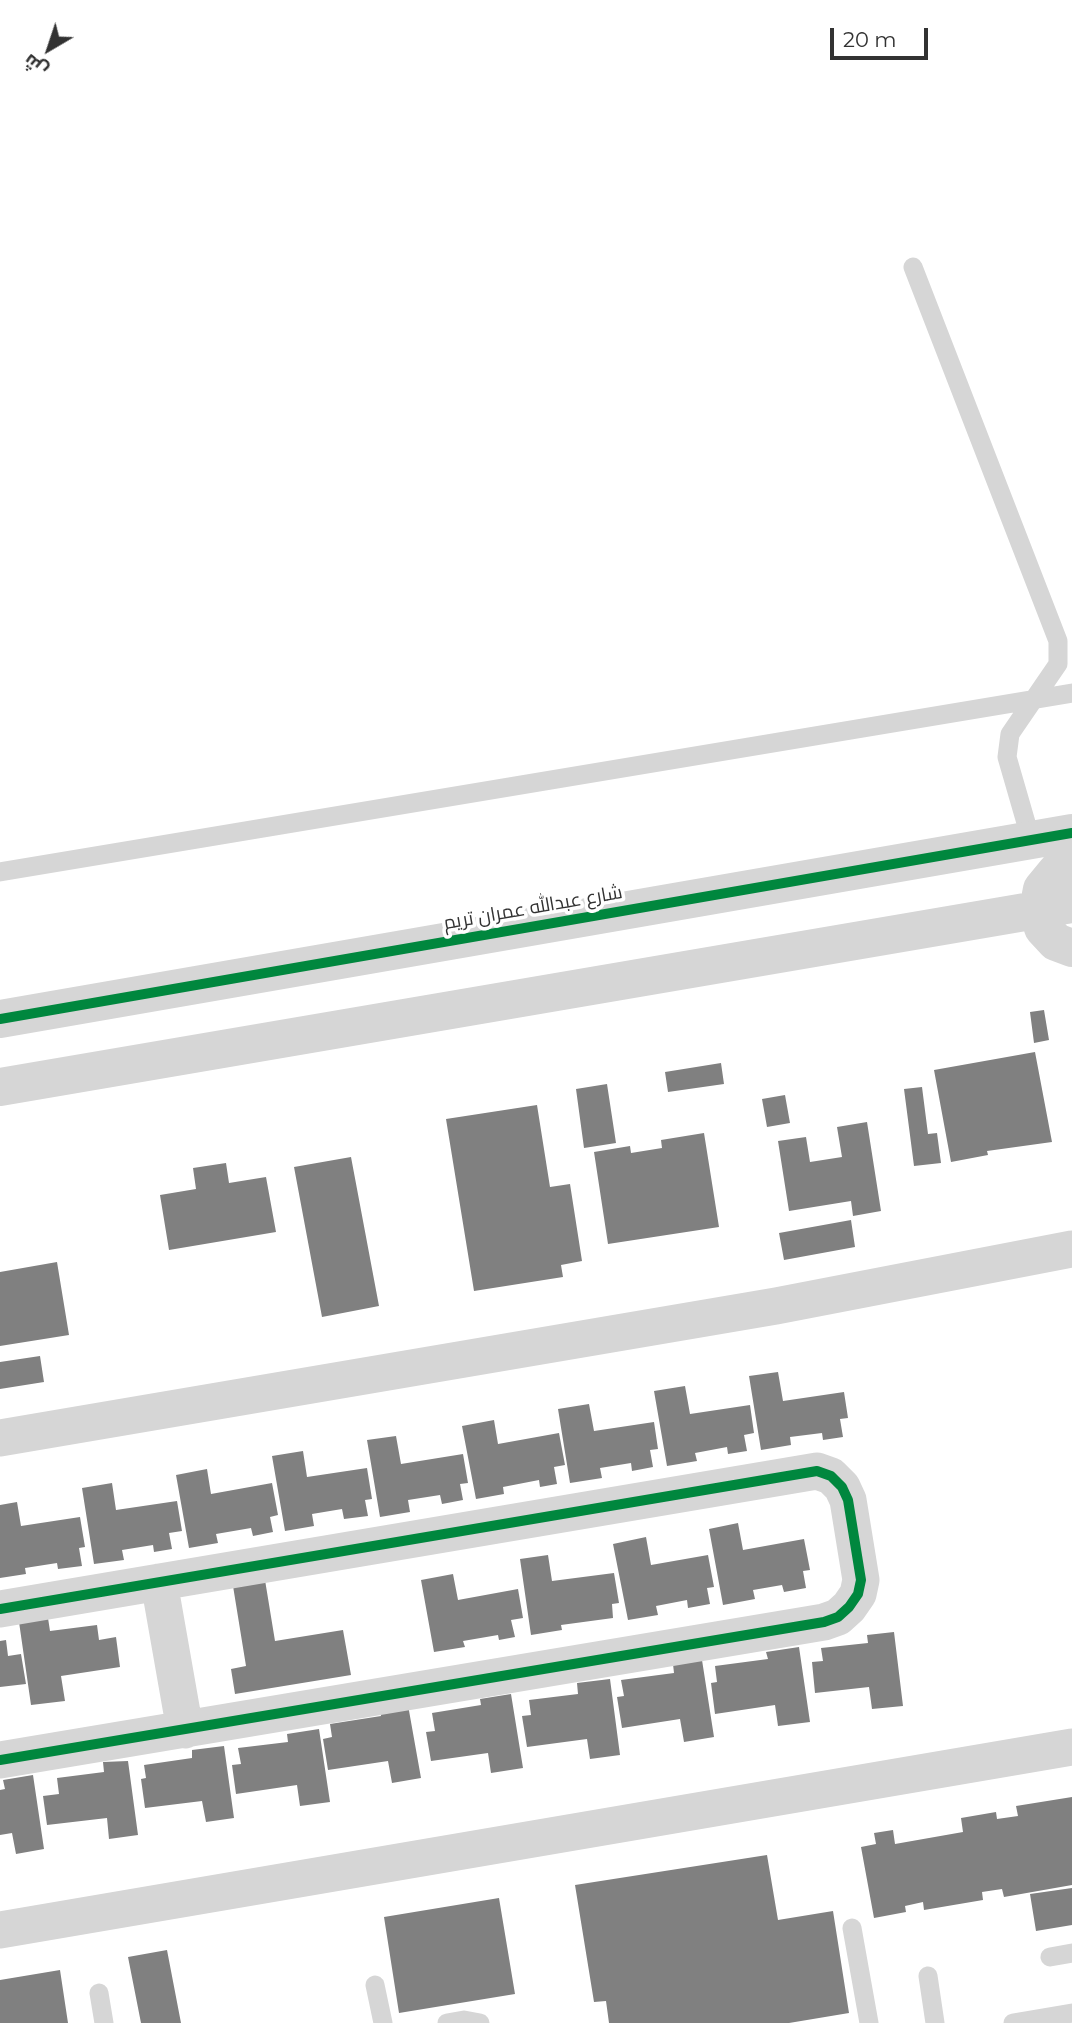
<!DOCTYPE html>
<html>
<head>
<meta charset="utf-8">
<style>
	body { margin:0 }
	#map { position:relative; width:1072px; height:2023px; overflow:hidden; background:#fff; font-family:Montserrat,Cairo,sans-serif }
	canvas { display:block }
	.north { position:absolute; left:14px; top:14px; width:70px; height:70px; -webkit-text-stroke:5px #fff; paint-order:stroke; rotate:219deg; font-size:19px; font-weight:700; line-height:28px; text-align:center; color:#323232 }
	.north::after { content:''; display:block; margin:auto; width:24px; height:32px; background:#323232; clip-path:polygon(50% 0,100% 100%,50% 72%,0 100%) }
	.scale { position:absolute; left:830px; top:28px; width:98px; height:32px; box-sizing:border-box; border:4px solid #323232; border-top:0; padding-left:9px; font-size:21px; line-height:24px; white-space:nowrap; color:#323232; -webkit-text-stroke:5px #fff; paint-order:stroke }
</style>
</head>
<body>
<div id="map">
<canvas width="1072" height="2023"></canvas>
<div class="north">ش</div>
<div class="scale">20 m</div>
</div>
<script>
const g = document.querySelector('canvas').getContext('2d');
g.lineJoin = 'round';
function paint(path, color) {
  g.fillStyle = color;
  g.fill(path, 'evenodd');
}
function poly(rows) {
  const path = new Path2D();
  for (const r of rows) {
    path.moveTo(r[0], r[1]);
    for (let i = 2; i < r.length; i += 2) path.lineTo(r[i], r[i + 1]);
  }
  return path;
}
function stroke(path, color, width, dash) {
  g.strokeStyle = color;
  g.lineWidth = width;
  g.lineCap = dash ? 'butt' : 'round';
  g.setLineDash(dash || []);
  g.stroke(path);
}
function label(font, color, halo, rows, align = 'center') {
  g.font = font + ' Montserrat,Cairo,sans-serif';
  g.lineWidth = 7;
  g.setLineDash([]);
  g.textBaseline = 'middle';
  g.strokeStyle = halo;
  g.fillStyle = color;
  for (const [text, x, y, turn = 0] of rows) {
    g.save();
    g.translate(x, y);
    g.rotate((+turn || 0) * Math.PI / 180);
    g.textAlign = isNaN(turn) ? turn : align;
    if (halo) g.strokeText(text, 0, 0);
    g.fillText(text, 0, 0);
    g.restore();
  }
}
paint(poly([
	[1044,1010,1049,1040,1034,1043,1030,1012],
	[1035,1052,1052,1142,987,1151,988,1155,951,1162,934,1070],
	[721,1063,724,1084,668,1092,665,1072],
	[607,1084,616,1143,584,1148,576,1089],
	[922,1087,928,1134,937,1133,941,1163,914,1166,904,1089],
	[785,1095,790,1123,767,1127,762,1099],
	[537,1105,550,1187,570,1184,582,1261,561,1265,563,1277,474,1291,446,1119],
	[867,1122,881,1211,853,1216,851,1201,789,1211,778,1141,806,1137,810,1162,842,1157,837,1127],
	[704,1133,719,1227,608,1244,594,1152,630,1146,631,1153,662,1148,661,1140],
	[351,1157,379,1306,322,1317,294,1167],
	[226,1163,229,1183,266,1177,276,1232,169,1250,160,1195,196,1189,193,1168],
	[851,1220,855,1247,784,1260,779,1233],
	[57,1262,69,1335,0,1346,0,1272],
	[40,1356,44,1382,0,1389,0,1362],
	[778,1372,783,1401,844,1392,848,1418,840,1419,843,1437,823,1440,822,1433,790,1437,791,1445,761,1450,749,1376],
	[685,1386,690,1414,750,1405,754,1433,744,1435,747,1451,728,1454,727,1447,695,1453,697,1461,667,1466,654,1391],
	[589,1404,594,1431,654,1422,658,1449,650,1450,653,1467,632,1471,631,1463,600,1468,602,1478,570,1483,558,1409],
	[494,1420,498,1444,559,1433,565,1465,554,1467,557,1484,540,1487,539,1480,503,1487,504,1494,476,1499,462,1426],
	[396,1436,401,1464,463,1454,468,1483,460,1484,463,1500,442,1504,440,1495,408,1500,410,1512,380,1517,367,1440],
	[303,1451,307,1477,367,1468,372,1499,365,1500,368,1516,344,1519,342,1509,312,1514,314,1526,285,1531,272,1456],
	[207,1469,211,1494,272,1483,278,1515,270,1517,273,1532,253,1536,251,1528,216,1534,218,1543,189,1548,176,1475],
	[112,1483,116,1510,177,1501,182,1531,169,1533,172,1549,154,1552,153,1545,122,1550,124,1560,94,1564,82,1488],
	[17,1502,21,1526,80,1517,85,1547,79,1548,82,1566,58,1569,57,1563,25,1568,26,1574,0,1578,0,1505],
	[738,1523,743,1550,804,1539,810,1570,803,1571,806,1588,784,1592,782,1585,753,1590,755,1599,723,1605,709,1529],
	[646,1537,651,1565,708,1555,714,1587,707,1588,710,1604,688,1608,687,1600,656,1606,658,1615,628,1620,613,1544],
	[548,1555,552,1581,614,1573,619,1603,612,1604,613,1618,561,1625,562,1630,531,1635,520,1559],
	[453,1574,458,1600,518,1589,523,1618,511,1620,515,1637,499,1640,498,1635,463,1641,465,1647,434,1652,421,1580],
	[265,1580,275,1641,343,1630,351,1675,235,1694,231,1669,246,1666,233,1586],
	[48,1618,50,1631,97,1625,99,1640,116,1637,120,1667,61,1676,65,1701,31,1705,19,1622],
	[894,1632,903,1706,872,1709,869,1687,815,1693,812,1662,823,1661,821,1648,868,1643,867,1635],
	[6,1640,8,1656,21,1654,26,1684,0,1687,0,1641],
	[799,1647,810,1722,778,1726,775,1705,715,1714,711,1683,717,1682,715,1666,768,1659,766,1652],
	[702,1660,714,1737,684,1742,680,1719,622,1728,617,1697,624,1696,621,1680,674,1673,673,1664],
	[610,1679,620,1755,590,1759,587,1739,527,1747,522,1716,531,1715,529,1700,578,1694,577,1683],
	[511,1694,523,1768,491,1773,488,1753,431,1761,426,1732,435,1731,432,1713,481,1705,480,1699],
	[408,1705,421,1778,392,1783,388,1761,328,1770,323,1739,332,1737,330,1724,381,1716,380,1709],
	[319,1729,330,1802,300,1806,297,1785,236,1794,232,1765,241,1764,238,1748,288,1742,287,1734],
	[224,1746,234,1818,206,1822,202,1801,145,1808,141,1779,146,1778,144,1765,192,1758,192,1750],
	[128,1761,138,1835,109,1839,107,1818,47,1825,43,1796,59,1794,57,1778,104,1772,103,1762],
	[33,1775,44,1849,16,1854,12,1833,0,1835,0,1790,5,1789,3,1780],
	[1072,1797,1072,1885,1004,1897,1002,1889,982,1892,983,1900,924,1910,923,1902,905,1906,906,1912,874,1918,861,1847,876,1844,874,1833,893,1830,895,1844,963,1832,961,1818,996,1812,997,1819,1018,1816,1016,1806],
	[767,1855,778,1920,833,1911,849,2013,789,2023,609,2023,606,2001,594,2002,575,1885],
	[1072,1888,1072,1925,1036,1931,1030,1894],
	[499,1898,515,1994,399,2013,384,1917],
	[167,1950,181,2023,141,2023,128,1957],
	[60,1970,68,2023,0,2023,0,1980]
]), '#808080');
stroke(poly([
	[913,267,1058,641,1058,664,1010,734,1007,757,1031,840],
	[0,872,1072,693],
	[852,1928,869,2023],
	[1050,1957,1072,1953],
	[928,1976,935,2023],
	[375,1985,383,2023],
	[99,1993,104,2023],
	[447,2023,464,2020,480,2023],
	[1013,2023,1072,2013]
]), '#d6d6d6', 19);
stroke(poly([
	[0,1438,776,1306,1072,1249],
	[159,1582,185,1730],
	[0,1609,817,1471,831,1476,842,1487,848,1500,861,1580,858,1594,849,1607,838,1617,824,1622,0,1760],
	[0,1930,1072,1747]
]), '#d6d6d6', 37);
stroke(poly([
	[1072,866,1056,872,1042,889,1038,910,1043,928,1056,942,1072,948],
	[0,1019,1072,833],
	[0,1087,1072,904]
]), '#d6d6d6', 38);
stroke(poly([
	[0,1019,1072,833],
	[0,1609,817,1471,831,1476,842,1487,848,1500,861,1580,858,1594,849,1607,838,1617,824,1622,0,1760]
]), '#00873e', 10);
label('19px', '#323232', '#fff', [
	["شارع عبدالله عمران تريم",533,908,-10]
]);
</script>
</body>
</html>
